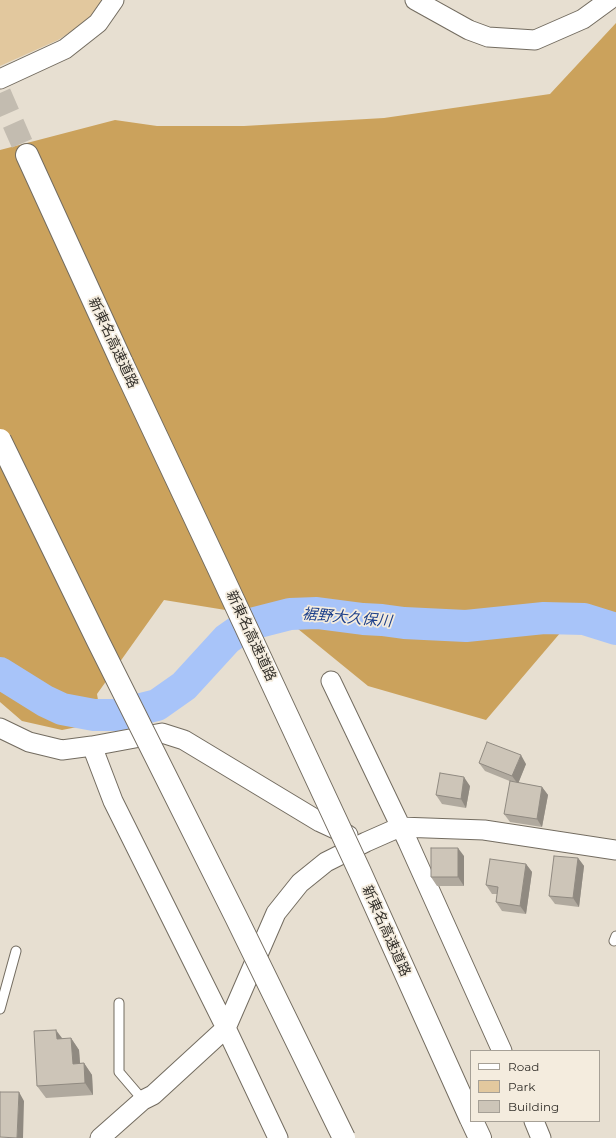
<!DOCTYPE html>
<html>
<head>
<meta charset="utf-8">
<style>
	body { margin:0 }
	#map { position:relative; width:616px; height:1138px; overflow:hidden; background:#e7dfd1; font-family:Montserrat,sans-serif }
	canvas { display:block }
	.legend { position:absolute; left:470px; top:1050px; width:130px; height:72px; box-sizing:border-box; background:#f4ecde; border:1px solid #a6a096; margin:0; padding:5px 7px; list-style:none; font-size:12px; color:#322f2a }
	.legend li { display:flex; align-items:center; gap:8px; height:20px }
	.legend b { width:20px; border:1px solid #a6a096 }
</style>
</head>
<body>
<div id="map">
<canvas width="616" height="1138"></canvas>
<ul class="legend">
<li><b style="height:5px;background:#fff"></b>Road</li>
<li><b style="height:11px;background:#e2c89e"></b>Park</li>
<li><b style="height:11px;background:#cdc5b8"></b>Building</li>
</ul>
</div>
<script>
const g = document.querySelector('canvas').getContext('2d');
g.lineJoin = 'round';
function paint(path, color) {
  g.fillStyle = color;
  g.fill(path, 'evenodd');
}
function poly(rows) {
  const path = new Path2D();
  for (const r of rows) {
    path.moveTo(r[0], r[1]);
    for (let i = 2; i < r.length; i += 2) path.lineTo(r[i], r[i + 1]);
  }
  return path;
}
function stroke(path, color, width, dash) {
  g.strokeStyle = color;
  g.lineWidth = width;
  g.lineCap = dash ? 'butt' : 'round';
  g.setLineDash(dash || []);
  g.stroke(path);
}
function label(font, color, halo, rows, align = 'center') {
  g.font = font + ' Montserrat,"Noto Sans JP",sans-serif';
  g.lineWidth = 3.5;
  g.setLineDash([]);
  g.textBaseline = 'middle';
  g.strokeStyle = halo;
  g.fillStyle = color;
  for (const [text, x, y, turn = 0] of rows) {
    g.save();
    g.translate(x, y);
    g.rotate((+turn || 0) * Math.PI / 180);
    g.textAlign = isNaN(turn) ? turn : align;
    if (halo) g.strokeText(text, 0, 0);
    g.fillText(text, 0, 0);
    g.restore();
  }
}
paint(poly([
	[0,0,102,0,88,21,58,40,0,66]
]), '#e2c89e');
paint(poly([
	[616,23,616,632,561,632,486,720,368,686,287,620,164,600,97,694,98,700,108,721,62,730,22,721,0,702,0,150,115,120,157,126,244,126,384,118,550,94]
]), '#cba25c');
stroke(poly([
	[0,673,45,701,62,709,94,715,117,715,157,705,184,686,227,639,247,625,290,614,317,613,363,619,382,620,404,623,466,626,544,618,584,619,616,629]
]), '#a8c4f9', 32);
stroke(poly([
	[0,93,27,155]
]), '#c3bcb0', 22, [22, 11]);
const lane = poly([
	[614,941,616,936],
	[119,1003,119,1072,143,1100],
	[0,1009,16,951]
]);
const street = poly([
	[415,0,469,30,488,37,535,40,583,19,609,0],
	[0,79,65,49,98,23,114,0],
	[331,681,408,842,502,1051],
	[0,728,29,742,62,750,92,746,162,733,184,740,320,822,348,835],
	[92,746,113,801,226,1028,278,1138],
	[534,1121,541,1138],
	[100,1138,143,1100,153,1095,226,1028,276,913,300,883,326,862,366,842,400,827,484,830,616,850]
]);
const highway = poly([
	[27,155,122,363],
	[472,1121,480,1138]
]);
stroke(lane, '#736c60', 11);
stroke(street, '#736c60', 21);
stroke(highway, '#736c60', 24);
stroke(lane, '#fff', 9);
stroke(street, '#fff', 19);
stroke(highway, '#fff', 22);
const highwayBridge = poly([
	[122,363,218,567,360,872,471,1119],
	[0,440,98,641,236,917,344,1138]
]);
stroke(highwayBridge, '#736c60', 24, []);
stroke(highwayBridge, '#fff', 22);
paint(poly([
	[479,763,526,764,518,783,542,787,548,795,542,827,510,822,504,814,512,782,485,771],
	[470,786,466,808,442,804,436,795],
	[464,856,464,886,437,886,431,877],
	[578,858,584,866,579,907,555,904,549,896],
	[526,864,532,872,526,914,502,911,496,902,497,894,492,894,486,885],
	[71,1038,79,1050,80,1063,84,1063,92,1075,93,1095,46,1098,37,1086]
]), '#b0a99e');
paint(poly([
	[521,755,526,764,518,784,512,776],
	[464,777,470,786,466,808,461,799],
	[542,787,548,795,542,827,537,819],
	[458,848,464,856,464,886,458,877],
	[578,858,584,866,579,907,573,898],
	[526,864,532,872,526,914,520,906],
	[56,1030,65,1042,57,1039],
	[71,1038,79,1050,81,1076,73,1064],
	[84,1063,92,1075,93,1095,85,1083],
	[19,1092,24,1101,23,1138,17,1138]
]), '#908a81');
const building = poly([
	[487,742,521,755,512,776,479,763,487,742],
	[440,773,464,777,461,799,436,795,440,773],
	[510,781,542,787,537,819,504,814,510,781],
	[431,848,458,848,458,877,431,877,431,848],
	[554,856,578,858,573,898,549,896,554,856],
	[490,859,526,864,520,906,496,902,498,887,486,885,490,859],
	[56,1030,57,1039,71,1038,73,1064,84,1063,85,1083,37,1086,34,1031,56,1030],
	[0,1092,19,1092,17,1138,0,1137,0,1092]
]);
paint(building, '#cdc5b8');
stroke(building, '#908a81', 1);
label('14px', '#322f2a', '#f4ecde', [
	["新東名高速道路",113,343,65],
	["新東名高速道路",251,636,65],
	["新東名高速道路",386,931,66]
]);
label('italic 15px', '#1c3f8a', '#f4ecde', [
	["裾野大久保川",347,618,5]
]);
</script>
</body>
</html>
